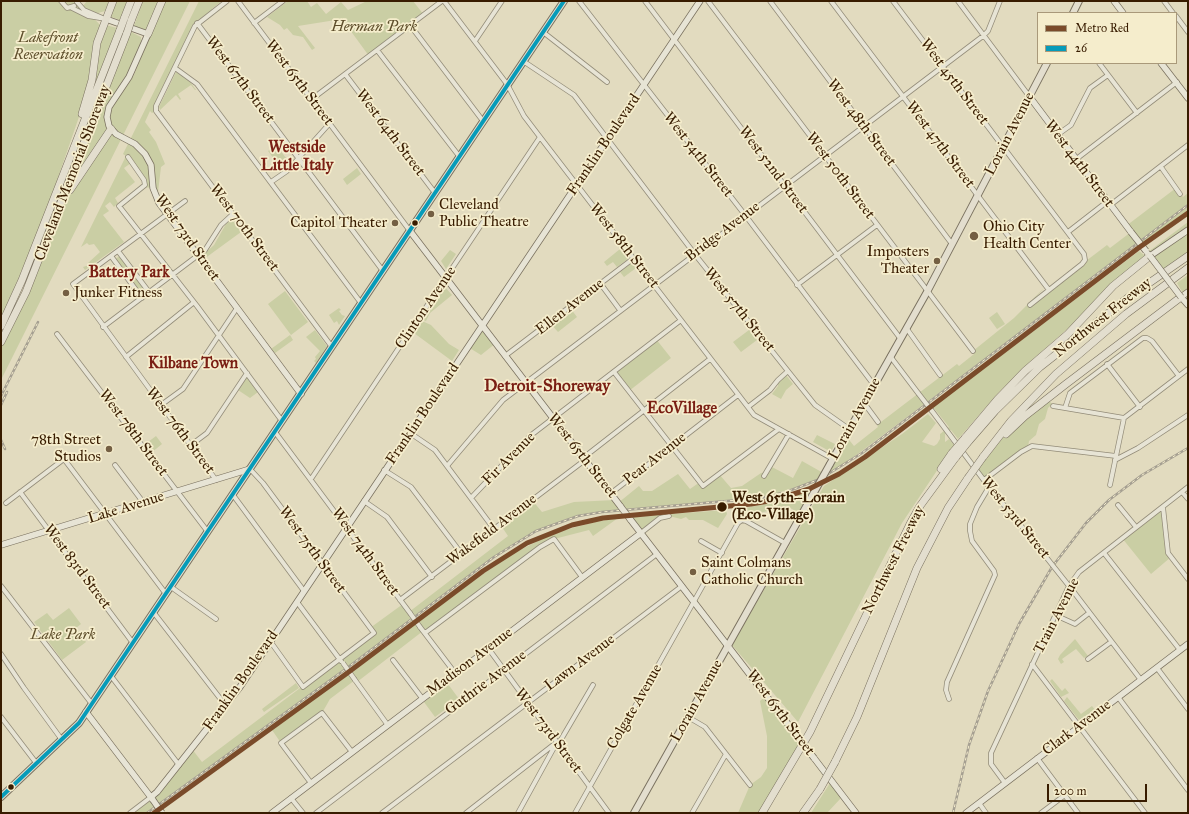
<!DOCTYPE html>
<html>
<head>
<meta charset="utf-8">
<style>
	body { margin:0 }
	#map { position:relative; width:1189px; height:814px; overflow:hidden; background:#e2dbbf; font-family:"IM FELL Great Primer",serif }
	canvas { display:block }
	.frame { position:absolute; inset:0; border:2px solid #381c00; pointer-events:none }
	.legend { position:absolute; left:1037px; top:12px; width:140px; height:52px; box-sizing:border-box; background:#f5edcc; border:1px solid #a9997a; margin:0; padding:5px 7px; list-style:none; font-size:12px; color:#381c00 }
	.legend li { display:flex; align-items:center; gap:8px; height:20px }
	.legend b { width:20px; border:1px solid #a9997a }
	.scale { position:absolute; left:1047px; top:784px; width:100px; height:18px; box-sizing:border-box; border:2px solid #381c00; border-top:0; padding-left:5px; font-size:12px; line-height:14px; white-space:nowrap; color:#381c00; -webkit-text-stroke:3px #f5edcc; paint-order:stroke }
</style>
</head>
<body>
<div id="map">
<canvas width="1189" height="814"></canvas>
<div class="frame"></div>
<ul class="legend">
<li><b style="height:5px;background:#7a4b2a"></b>Metro Red</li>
<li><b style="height:5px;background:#069bb9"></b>26</li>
</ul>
<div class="scale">200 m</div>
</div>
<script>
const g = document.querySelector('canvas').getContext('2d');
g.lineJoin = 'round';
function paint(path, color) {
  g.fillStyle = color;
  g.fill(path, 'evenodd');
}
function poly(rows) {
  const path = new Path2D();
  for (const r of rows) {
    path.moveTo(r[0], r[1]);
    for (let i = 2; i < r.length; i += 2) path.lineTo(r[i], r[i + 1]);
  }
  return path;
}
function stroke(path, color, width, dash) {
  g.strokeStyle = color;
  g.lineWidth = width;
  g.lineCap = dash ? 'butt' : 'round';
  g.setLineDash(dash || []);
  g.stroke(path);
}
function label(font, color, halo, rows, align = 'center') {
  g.font = font + ' "IM FELL Great Primer",serif';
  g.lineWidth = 3.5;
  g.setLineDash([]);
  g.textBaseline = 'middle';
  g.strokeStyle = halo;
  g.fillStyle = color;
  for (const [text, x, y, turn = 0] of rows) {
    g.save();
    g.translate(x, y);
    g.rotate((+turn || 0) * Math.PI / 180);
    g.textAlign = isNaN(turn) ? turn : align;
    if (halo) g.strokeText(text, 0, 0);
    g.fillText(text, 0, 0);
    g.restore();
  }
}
paint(poly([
	[1,1,78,1,100,25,91,74,80,114,45,215,1,320],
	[87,1,112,1,105,11,98,13,91,12,82,7],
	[115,1,128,1,120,20,109,16],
	[143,1,160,1,146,30,134,26],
	[164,1,190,1,1,380,1,348,32,285,78,173,76,172,131,32,141,37,141,44,130,71,106,105,104,119,134,75,143,52,144,35],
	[199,1,222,1,212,9,213,11,199,22,175,68,156,111,152,113,150,111,145,122,151,130,149,132,156,142,165,164,161,167,158,192,155,194,153,188,144,187,145,185,131,163,124,168,135,182,115,198,118,203,114,207,110,202,105,206,109,211,103,215,124,242,85,270,83,267,89,265,88,263,100,252,94,244,89,245,87,243,81,247,126,156,123,154],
	[288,1,307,1,311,7,317,3,326,14,341,2,348,10,367,1,413,1,424,15,369,56,342,19,298,26,315,48,312,50,303,37,293,35,287,28,284,30,280,25,267,17],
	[106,25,117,28,94,88,92,87,98,46],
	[176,72,188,79,196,90,195,90,191,85,178,94,181,99,180,100,176,95,160,110,159,107],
	[276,145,290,163,283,171,268,151],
	[357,168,361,174,347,185,343,179],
	[1176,188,1183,197,1188,193,1188,213,1142,246,1139,243,839,468,804,486,761,498,602,512,578,516,536,531,494,557,347,668,147,813,130,813,151,797,192,749,202,762,373,633,370,628,403,604,409,612,508,536,500,524,532,500,542,512,574,502,615,500,618,503,639,486,643,491,652,491,678,474,690,489,700,482,703,486,719,474,731,488,742,486,761,473,767,472,770,466,793,478,802,461,825,474,846,436,854,446,878,427,877,425,957,364,959,366,974,354,973,351,1014,318,1044,288,1032,302,1107,245,1110,248,1131,232,1126,226],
	[232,219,241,232,204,259,202,256,214,245,226,224],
	[1188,222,1188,226,1171,238,1033,359,1000,391,958,439,951,430,945,434,945,442,949,439,954,445,902,523,798,722,732,645,824,486,902,434,928,414,936,423,922,442,934,446,937,444,940,439,940,434,949,427,933,407,1139,251,1144,255],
	[1188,230,1188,256,1163,273,1150,256],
	[620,249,628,259,617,267,613,262,607,266,604,262],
	[450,250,456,254,446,269,441,261],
	[121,255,146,288,139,294,114,260],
	[632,263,636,268,624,277,620,272],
	[1188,275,1188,292,1184,295,1177,283],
	[445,287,452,295,430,313,426,321,423,320],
	[285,291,308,322,291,335,268,304],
	[339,308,341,310,339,311,342,315,345,316,339,325,337,321,334,323,329,315],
	[571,309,577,317,558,332,551,324],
	[997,312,1005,324,997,329,989,318],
	[422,321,431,325,449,344,459,350,452,361,414,333],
	[482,326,496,343,481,355,468,347],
	[315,330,327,346,316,363,314,361,316,359,315,357,320,351,306,337],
	[749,330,757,340,741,352,733,342],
	[290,335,293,340,275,353,271,349],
	[656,339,671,358,629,391,614,372],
	[786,375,793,384,786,390,781,399,772,394,778,386,778,382],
	[247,377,258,392,250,398,238,390],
	[1047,398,1052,404,1048,408,1045,419,1039,424,1036,435,1029,441,1028,447,984,480,975,468,1009,431],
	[817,435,835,444,831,452,813,442],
	[156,436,162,444,151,453,144,445],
	[817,488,802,515,787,506,748,516,738,513,740,509,785,500],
	[1163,507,1168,553,1171,557,1151,574,1122,538],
	[726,510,727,514,718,528,703,520,689,520,686,517,681,519,669,516,660,518,641,533,628,517],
	[618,518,593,536,589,530,554,539,425,633,423,631,357,682,355,680,330,699,322,713,281,743,272,730,506,557,554,533,595,522],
	[69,608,81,624,76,628,86,642,62,660,34,622,47,613,53,620],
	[1075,639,1088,656,1084,658,1076,649,1062,659,1064,662,1061,664,1058,659,1060,655],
	[1052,679,1062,691,1065,688,1069,693,1061,697,1050,681],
	[296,683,299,688,264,712,262,709],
	[448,684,459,699,435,717,424,702],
	[767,695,804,744,762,813,738,813,750,785,761,777,767,768,767,736,760,701],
	[1067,697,1081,714,1092,706,1095,710,1079,720,1064,701],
	[830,783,841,798,827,813,811,813]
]), '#cacea4');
const street = poly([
	[61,1,67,8,74,6],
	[227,1,195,26,156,106,156,111,332,347],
	[238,1,410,231],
	[444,1,507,84,524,116,540,137,754,415,833,459],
	[579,1,745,215,874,385],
	[645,1,900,338],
	[708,1,973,351],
	[770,1,952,244],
	[831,1,1049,290],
	[893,1,1084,254,1085,260,1082,264,1030,305],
	[958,1,1029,96],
	[1164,1,1173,13],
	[77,2,84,10,105,19],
	[72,8,88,16,106,19],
	[1176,16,1188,32],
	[197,23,383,271],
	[254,23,283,1],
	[410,25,483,121],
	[543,32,607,82],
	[475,41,502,1],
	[377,50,459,156],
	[523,61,574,95,697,257,815,405,849,429],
	[1099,63,1137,113],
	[175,68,197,84,361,303],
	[345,74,435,193],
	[312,99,442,1],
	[1057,135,1071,125,1090,88,1108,75],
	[128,157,144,180,145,185,119,206,197,306,282,421],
	[1075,160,1177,82],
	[1161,167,1180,194],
	[271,182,287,171,330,123],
	[185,201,73,284,216,480],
	[1068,232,1104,204,1113,203,1188,145],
	[118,251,149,292],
	[111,256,142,298],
	[600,283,620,310],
	[797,285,877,225],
	[103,327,205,250,221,225,233,214],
	[907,329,940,375],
	[57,334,208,532],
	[505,356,634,258],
	[890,356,918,393],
	[126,357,193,303],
	[1107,364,1140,407],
	[614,372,703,486,779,429],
	[864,403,878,422],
	[161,405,183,389,237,308],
	[1053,406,1124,418,1188,369],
	[748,407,770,390,778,380,788,371],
	[1065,408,1070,393,1143,338,1147,338,1152,341,1179,376],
	[932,411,989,487,1027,533],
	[275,432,410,613],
	[410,433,435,450,494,529],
	[191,445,207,433,247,373],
	[583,458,710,359],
	[1115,460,1138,448,1188,415],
	[115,465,143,502],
	[447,466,503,400,983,36,988,31,1000,1],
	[250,469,263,483,374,633,303,687,270,641],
	[384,470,411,487,461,553],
	[764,476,789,434],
	[311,479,540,137],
	[984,480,1021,452,1032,446,1116,456],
	[1110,485,1124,418],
	[20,492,133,643],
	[1182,492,1188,499],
	[610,494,738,395],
	[233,495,304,591],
	[471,498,530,436,681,320],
	[364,501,387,517,432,577],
	[6,503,64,459,166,594],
	[1118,505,1136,527],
	[1163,507,1168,553,1188,579],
	[641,533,660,518,669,516],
	[701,541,722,553],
	[1104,553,1180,650],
	[1,586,92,704],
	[171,587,216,619],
	[1073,591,1141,680],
	[400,600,585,460],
	[297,602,341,661],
	[154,613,226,706],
	[1055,615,1075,624,1089,613],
	[420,627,455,673],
	[425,633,540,547,554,539,582,577],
	[488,648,609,813],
	[1,654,24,688,62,740],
	[1088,659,1111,642],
	[393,660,422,698],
	[1032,664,1145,813],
	[1157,668,1188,709],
	[111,676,179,765],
	[355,680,387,724],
	[1118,697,1188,790],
	[949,699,946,690,947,682,995,575,994,571,972,541,970,531,970,524,977,507,989,487],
	[1,717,37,764],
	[688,717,705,727,750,785],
	[559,743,593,685],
	[1037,758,1078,813],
	[311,783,281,743,322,713,352,752],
	[1005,783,991,764,991,753,1069,586,1079,572,1188,487],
	[291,798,303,813],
	[979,803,986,813],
	[130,813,151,797],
	[316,813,657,554],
	[382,813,682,586],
	[466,813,557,742],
	[518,813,556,744],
	[575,813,738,523,742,520,746,521,785,543],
	[692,813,726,754],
	[1041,813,1065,795]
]);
const secondary = poly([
	[1114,1,1123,13],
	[106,19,148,34,129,77,109,107,107,117,109,126,116,134,135,144,145,154,151,165,153,188,159,203,301,394],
	[1161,63,1188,98],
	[1029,96,1131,232],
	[410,231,621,507],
	[1148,254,1150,256,1188,230],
	[1188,292,1181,297,1188,305],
	[630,519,791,728],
	[1,545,250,469],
	[86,712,153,800],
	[814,758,856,813],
	[151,797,157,792,240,687,700,1],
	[272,813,641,533],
	[966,813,1188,644]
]);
const primary = poly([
	[1073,13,1079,1],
	[830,464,927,292,1047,63],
	[1,797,79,723,564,1],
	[634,813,812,496]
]);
const highway = poly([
	[124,19,131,1],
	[131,21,139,1],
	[148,34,162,1],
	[82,114,92,80,97,43,113,1],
	[70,190,111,129],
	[1,326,22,280,120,30],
	[1,342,26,292,127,33],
	[1006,434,1025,416,1066,384,1181,297],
	[965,438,997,400,1025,371,1068,334,1113,286,1150,256],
	[968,442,995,411,1040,367,1129,297,1188,256],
	[983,457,1011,421,1056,374,1126,314,1188,268],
	[941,469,952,453],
	[835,762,857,717,917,568,948,508,968,478],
	[762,813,810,732,910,524,920,506,956,457],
	[803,813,820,789]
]);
stroke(street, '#938c79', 5.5);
stroke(secondary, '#7b7260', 7);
stroke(primary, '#7b7260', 8);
stroke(highway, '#7b7260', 8);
stroke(street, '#e7e4d5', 4);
stroke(secondary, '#e7e4d5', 5.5);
stroke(primary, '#e3dece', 6);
stroke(highway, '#e3dece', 7);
const rail = poly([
	[1,396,38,322],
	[1,405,7,392],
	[1,440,5,449],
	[147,813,347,668,494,557,536,531,578,516,602,512,761,498,786,492,820,479,862,453,1188,205],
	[953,813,969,745,988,691,1019,624,1052,567,1086,523,1109,500,1142,475,1188,448]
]);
stroke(rail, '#a59f91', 2.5);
stroke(rail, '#f5edcc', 1, [3]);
const streetBridge = poly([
	[918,393,932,411],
	[1027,533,1073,591],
	[410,613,420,627],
	[343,663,355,680]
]);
const secondaryBridge = poly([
	[1131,232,1146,251],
	[1150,256,1181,297],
	[621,507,630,519],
	[791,728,814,758],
	[153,800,162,813]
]);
const primaryBridge = poly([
	[812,496,830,464]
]);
const highwayBridge = poly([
	[120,30,124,19],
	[127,33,131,21],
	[952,453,965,438],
	[956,457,968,442],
	[968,478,983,457],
	[820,789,835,762]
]);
stroke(streetBridge, '#938c79', 5.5, []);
stroke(secondaryBridge, '#7b7260', 7, []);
stroke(primaryBridge, '#7b7260', 8, []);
stroke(highwayBridge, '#7b7260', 8, []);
stroke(streetBridge, '#e7e4d5', 4);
stroke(secondaryBridge, '#e7e4d5', 5.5);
stroke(primaryBridge, '#e3dece', 6);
stroke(highwayBridge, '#e3dece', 7);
stroke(poly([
	[1,797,79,723,564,1]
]), '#069bb9', 4);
stroke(poly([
	[154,813,346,674,483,571,527,543,572,525,603,518,751,504,775,500,809,489,839,474,865,457,1137,249,1188,213]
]), '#7a4b2a', 5);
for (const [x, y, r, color] of [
	[431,214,4,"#745f43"],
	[395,223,4,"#745f43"],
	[415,223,3.5,"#381c00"],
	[974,236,5,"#745f43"],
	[937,261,4,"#745f43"],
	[66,293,4,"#745f43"],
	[109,449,4,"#745f43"],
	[722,507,5.5,"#381c00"],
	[693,572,4,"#745f43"],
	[11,787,3.5,"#381c00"]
]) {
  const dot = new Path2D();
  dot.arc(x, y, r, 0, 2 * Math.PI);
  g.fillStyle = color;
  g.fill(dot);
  stroke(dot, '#f5edcc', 1.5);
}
label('italic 15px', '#5e4e2b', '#f5edcc', [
	["Herman Park",374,27],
	["Lakefront",48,38],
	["Reservation",48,55],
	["Lake Park",63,635]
]);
label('15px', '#381c00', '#f5edcc', [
	["West 67th Street",240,80,53],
	["West 45th Street",954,82,53],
	["West 65th Street",299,83,53],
	["West 48th Street",861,123,53],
	["West 64th Street",390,133,53],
	["Lorain Avenue",1010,134,-63],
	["Franklin Boulevard",604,145,-56],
	["West 47th Street",940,145,53],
	["West 54th Street",698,155,52],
	["West 44th Street",1079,164,53],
	["West 52nd Street",773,170,53],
	["Cleveland Memorial Shoreway",73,173,-69],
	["West 50th Street",840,176,53],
	["West 70th Street",244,228,53],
	["Bridge Avenue",723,232,-37],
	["West 73rd Street",187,238,55],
	["West 58th Street",624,246,52],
	["Ellen Avenue",570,307,-38],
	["Clinton Avenue",426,308,-56],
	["West 57th Street",739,310,51],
	["Northwest Freeway",1103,318,-38],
	["Franklin Boulevard",423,414,-56],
	["Lorain Avenue",855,419,-61],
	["West 76th Street",180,431,53],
	["West 78th Street",133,433,53],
	["West 65th Street",582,456,52],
	["Fir Avenue",509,459,-45],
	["Pear Avenue",655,459,-38],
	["Lake Avenue",126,508,-17],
	["West 53rd Street",1015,518,51],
	["Wakefield Avenue",492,530,-37],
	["West 75th Street",312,550,54],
	["West 74th Street",365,552,54],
	["Northwest Freeway",894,560,-63],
	["West 83rd Street",77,567,53],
	["Train Avenue",1057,616,-63],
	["Madison Avenue",470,662,-37],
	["Lawn Avenue",580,663,-37],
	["Franklin Boulevard",241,681,-55],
	["Guthrie Avenue",486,683,-37],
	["Lorain Avenue",697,701,-61],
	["Colgate Avenue",635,707,-60],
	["West 65th Street",780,713,53],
	["Clark Avenue",1077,728,-37],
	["West 73rd Street",548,731,53]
]);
label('15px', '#381c00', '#f5edcc', [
	["Cleveland",439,205],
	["Public Theatre",439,222],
	["Capitol Theater",387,223,"right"],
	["Ohio City",983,227],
	["Health Center",983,244],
	["Imposters",929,252,"right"],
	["Theater",929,269,"right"],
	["Junker Fitness",74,293],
	["78th Street",101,440,"right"],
	["Studios",101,457,"right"],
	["Saint Colmans",701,563],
	["Catholic Church",701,580]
], 'left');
label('bold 15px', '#381c00', '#f5edcc', [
	["West 65th–Lorain",732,498],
	["(Eco-Village)",732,515]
], 'left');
label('bold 16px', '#7a1f14', '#f5edcc', [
	["Westside",297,148],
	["Little Italy",297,166],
	["Battery Park",129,273],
	["Kilbane Town",193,364],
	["EcoVillage",682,409]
]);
label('bold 17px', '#7a1f14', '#f5edcc', [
	["Detroit-Shoreway",547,387]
]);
</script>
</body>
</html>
